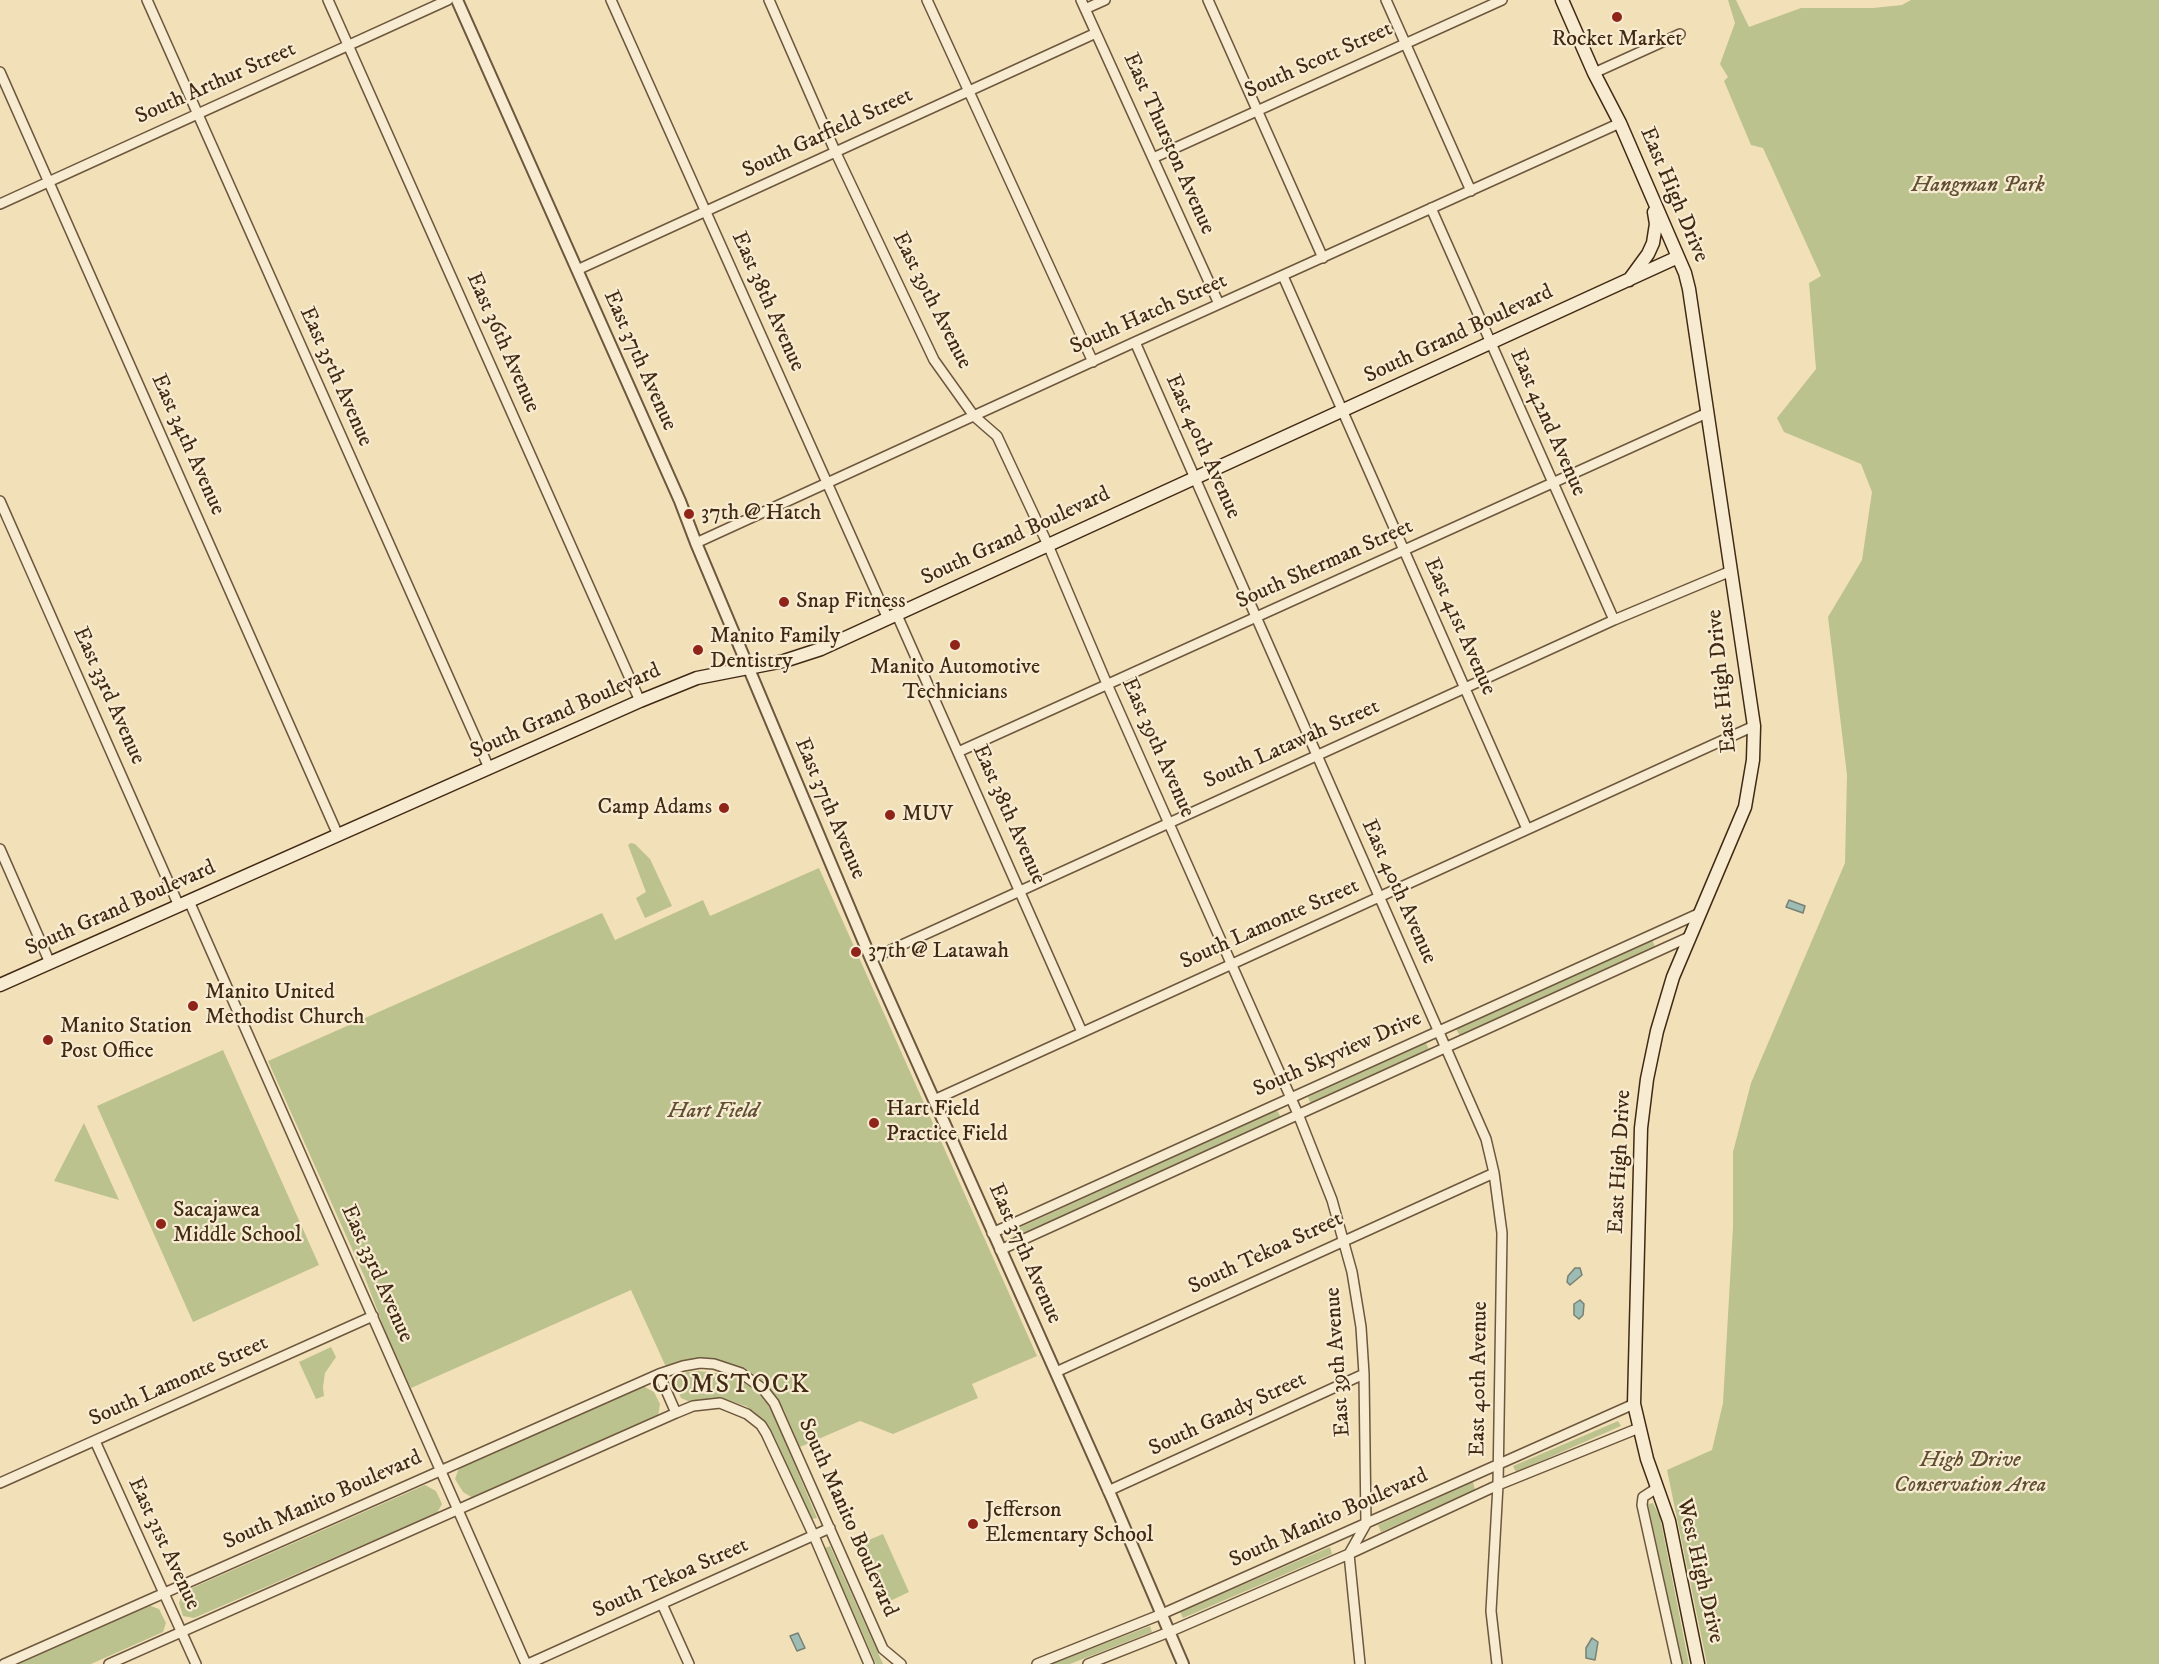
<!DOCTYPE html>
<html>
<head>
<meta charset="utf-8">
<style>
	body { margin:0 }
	canvas { display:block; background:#f2e0b8 }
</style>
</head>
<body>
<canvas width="2159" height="1664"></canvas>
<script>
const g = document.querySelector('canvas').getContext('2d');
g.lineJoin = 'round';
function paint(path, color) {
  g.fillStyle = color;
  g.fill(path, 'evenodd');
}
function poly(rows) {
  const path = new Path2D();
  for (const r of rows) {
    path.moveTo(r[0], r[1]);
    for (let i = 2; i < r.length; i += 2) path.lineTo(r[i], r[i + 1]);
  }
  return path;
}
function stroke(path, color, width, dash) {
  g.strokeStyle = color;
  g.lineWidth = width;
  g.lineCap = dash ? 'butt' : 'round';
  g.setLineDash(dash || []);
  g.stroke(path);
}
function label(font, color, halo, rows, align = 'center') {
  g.font = font + ' "IM FELL DW Pica",serif';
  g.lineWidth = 4.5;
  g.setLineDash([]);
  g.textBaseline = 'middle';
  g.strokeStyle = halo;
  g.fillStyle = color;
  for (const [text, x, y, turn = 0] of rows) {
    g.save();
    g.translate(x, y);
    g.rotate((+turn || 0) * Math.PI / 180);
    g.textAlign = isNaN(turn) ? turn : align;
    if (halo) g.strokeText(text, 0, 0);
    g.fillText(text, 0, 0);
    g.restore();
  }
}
paint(poly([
	[1728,0,1736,0,1749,27,1801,8,1873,8,1902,5,1911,0,2159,0,2159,1664,1707,1664,1667,1470,1712,1450,1723,1403,1733,1227,1733,1152,1751,1083,1845,863,1847,775,1828,617,1862,560,1872,492,1861,464,1784,432,1777,418,1816,369,1809,283,1821,276,1763,148,1751,145,1724,81,1728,77,1720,64,1735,23],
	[631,843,635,844,650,859,672,906,645,918,636,898,646,892,628,845],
	[819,868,1037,1356,972,1384,978,1398,893,1434,860,1421,800,1447,784,1410,768,1387,748,1371,725,1362,708,1360,685,1361,666,1367,631,1290,411,1388,386,1333,365,1278,268,1061,602,913,615,940,703,900,710,916],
	[1652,939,1655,947,1460,1036,1456,1029],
	[1426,1043,1429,1050,1311,1104,1308,1097],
	[223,1050,319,1265,193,1322,97,1106],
	[1277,1110,1281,1118,1015,1238,1012,1231],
	[84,1123,119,1200,54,1181],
	[331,1347,336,1357,325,1373,323,1387,324,1396,316,1399,299,1362],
	[698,1371,727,1374,742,1381,756,1391,767,1403,775,1418,817,1518,812,1519,809,1515,775,1438,769,1428,754,1412,746,1406,723,1399,688,1401,681,1398,676,1387,677,1381,681,1375,687,1372],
	[643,1386,654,1392,660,1404,658,1416,473,1498,463,1492,455,1479,459,1468],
	[1618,1421,1621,1426,1516,1472,1513,1466],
	[1473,1482,1475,1490,1381,1532,1378,1525],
	[425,1485,436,1491,442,1504,437,1513,194,1618,183,1616,179,1603,183,1592],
	[1653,1503,1660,1517,1689,1664,1682,1664,1648,1504],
	[883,1534,909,1592,890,1601,864,1542],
	[830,1546,883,1664,876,1664,825,1548],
	[1330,1547,1332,1554,1183,1618,1180,1612],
	[148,1605,159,1609,166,1623,163,1632,91,1664,17,1664],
	[1150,1626,1152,1632,1070,1664,1052,1664]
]), '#bcc28e');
const water = poly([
	[1789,900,1805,906,1803,913,1786,907,1789,900],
	[1575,1268,1580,1268,1582,1275,1570,1285,1567,1282,1568,1276,1575,1268],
	[1580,1300,1584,1304,1583,1315,1579,1319,1574,1315,1574,1304,1580,1300],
	[798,1633,805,1648,797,1651,790,1636,798,1633],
	[1592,1638,1598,1642,1595,1660,1586,1658,1586,1648,1592,1638]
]);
paint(water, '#9cbcb4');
stroke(water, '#788174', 1.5);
const minor = poly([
	[147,0,489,768],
	[328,0,640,701],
	[611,0,888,619],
	[769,0,835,151,934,360,974,416,997,436,1048,545,1107,684,1298,1114,1332,1200,1352,1272,1361,1327,1364,1374,1366,1524,1349,1554,1360,1664],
	[927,0,1093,362],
	[1081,0,1219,304],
	[1208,0,1323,258],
	[1386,0,1471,191],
	[1085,9,1105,0],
	[0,72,338,835],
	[1594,73,1680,34],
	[1153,158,1502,0],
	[0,204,448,0],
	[1431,208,1614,620],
	[577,270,1096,33],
	[1283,276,1527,829],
	[1135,342,1486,1139,1494,1173,1502,1233,1498,1485,1491,1611,1497,1664],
	[0,501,179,906],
	[696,543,1135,342,1620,123],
	[897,615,1082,1032],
	[958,752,1707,413],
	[0,849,50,963],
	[189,901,526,1664],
	[871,959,1614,620,1731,571],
	[934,1100,1754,726],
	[992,1233,1700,913],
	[1000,1250,1689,937],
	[1056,1372,1494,1173],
	[659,1374,676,1413],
	[95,1441,196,1664],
	[0,1483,373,1316],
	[1657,1488,1643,1497,1642,1505,1677,1664],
	[1108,1491,1364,1374],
	[662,1604,689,1664],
	[4,1664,659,1374,683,1366,700,1363,714,1364,741,1373,763,1389,774,1403,883,1649,901,1664],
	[109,1664,676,1413,693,1406,720,1403,747,1414,761,1425,766,1433,814,1536,869,1664],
	[528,1664,830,1528],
	[1037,1664,1162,1614,1634,1404],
	[1088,1664,1169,1632,1349,1554,1498,1485,1639,1428]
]);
const tertiary = poly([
	[457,0,680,501,696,543,871,959,1111,1496,1183,1664]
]);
const secondary = poly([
	[1562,0,1594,73,1620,123,1685,273,1689,289,1754,726,1753,760,1745,807,1673,977,1657,1031,1647,1079,1641,1128,1634,1404,1647,1459,1669,1521,1698,1664],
	[1629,280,1648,254,1653,243,1656,224,1654,212],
	[0,985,640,701,697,678,784,661,821,649,1678,257]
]);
stroke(minor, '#6d573d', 12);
stroke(tertiary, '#6d573d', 14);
stroke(secondary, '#412914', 15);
stroke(minor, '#f7ebd1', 9);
stroke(tertiary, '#f7ebd1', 10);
stroke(secondary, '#f7ebd1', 12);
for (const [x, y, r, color] of [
	[1617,17,6,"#8f2418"],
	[689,514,6,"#8f2418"],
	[784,602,6,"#8f2418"],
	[955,645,6,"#8f2418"],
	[698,650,6,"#8f2418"],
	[724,808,6,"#8f2418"],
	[890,815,6,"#8f2418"],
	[856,952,6,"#8f2418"],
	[193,1006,6,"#8f2418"],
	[48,1040,6,"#8f2418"],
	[874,1123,6,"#8f2418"],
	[161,1224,6,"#8f2418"],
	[973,1524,6,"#8f2418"]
]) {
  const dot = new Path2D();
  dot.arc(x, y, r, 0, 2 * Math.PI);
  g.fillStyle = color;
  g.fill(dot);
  stroke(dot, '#f7ebd1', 2);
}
label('22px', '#412914', '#f7ebd1', [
	["Rocket Market",1617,40,"center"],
	["37th @ Hatch",701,514],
	["Snap Fitness",796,602],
	["Manito Family",710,637],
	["Dentistry",710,662],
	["Manito Automotive",955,668,"center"],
	["Technicians",955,693,"center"],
	["Camp Adams",712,808,"right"],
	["MUV",902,815],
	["37th @ Latawah",868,952],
	["Manito United",205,993],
	["Methodist Church",205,1018],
	["Manito Station",60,1027],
	["Post Office",60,1052],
	["Hart Field",886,1110],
	["Practice Field",886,1135],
	["Sacajawea",173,1211],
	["Middle School",173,1236],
	["Jefferson",985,1511],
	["Elementary School",985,1536]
], 'left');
label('22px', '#412914', '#f7ebd1', [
	["South Scott Street",1319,61,-24],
	["South Arthur Street",216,84,-24],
	["South Garfield Street",828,134,-25],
	["East Thurston Avenue",1168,144,66],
	["East High Drive",1673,195,67],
	["East 39th Avenue",931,301,63],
	["East 38th Avenue",767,302,66],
	["South Hatch Street",1149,315,-24],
	["South Grand Boulevard",1459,335,-25],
	["East 36th Avenue",502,343,66],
	["East 37th Avenue",639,361,66],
	["East 35th Avenue",335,377,66],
	["East 42nd Avenue",1547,423,66],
	["East 34th Avenue",187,445,66],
	["East 40th Avenue",1202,447,66],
	["South Grand Boulevard",1016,537,-25],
	["South Sherman Street",1325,565,-24],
	["East 41st Avenue",1459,627,66],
	["East High Drive",1723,681,-96],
	["East 33rd Avenue",108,696,66],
	["South Grand Boulevard",566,712,-24],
	["South Latawah Street",1292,745,-24],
	["East 39th Avenue",1157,748,66],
	["East 37th Avenue",829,809,67],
	["East 38th Avenue",1008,815,66],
	["East 40th Avenue",1398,892,66],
	["South Grand Boulevard",121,909,-24],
	["South Lamonte Street",1270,925,-24],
	["South Skyview Drive",1338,1055,-24],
	["East High Drive",1621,1162,-87],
	["East 37th Avenue",1024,1254,66],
	["South Tekoa Street",1266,1254,-25],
	["East 33rd Avenue",376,1274,66],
	["East 39th Avenue",1339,1362,-94],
	["East 40th Avenue",1480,1379,-89],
	["South Lamonte Street",179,1382,-24],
	["South Gandy Street",1228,1415,-25],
	["South Manito Boulevard",323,1501,-24],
	["South Manito Boulevard",847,1518,66],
	["South Manito Boulevard",1329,1519,-24],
	["East 31st Avenue",163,1544,65],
	["West High Drive",1699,1571,77],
	["South Tekoa Street",671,1579,-24]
]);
label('italic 22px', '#604f32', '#f7ebd1', [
	["Hangman Park",1978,186],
	["Hart Field",713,1112],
	["High Drive",1970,1461],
	["Conservation Area",1970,1486]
]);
g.letterSpacing = '1.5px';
label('26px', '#412914', '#f7ebd1', [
	["COMSTOCK",731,1387]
]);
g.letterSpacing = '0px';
</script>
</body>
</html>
